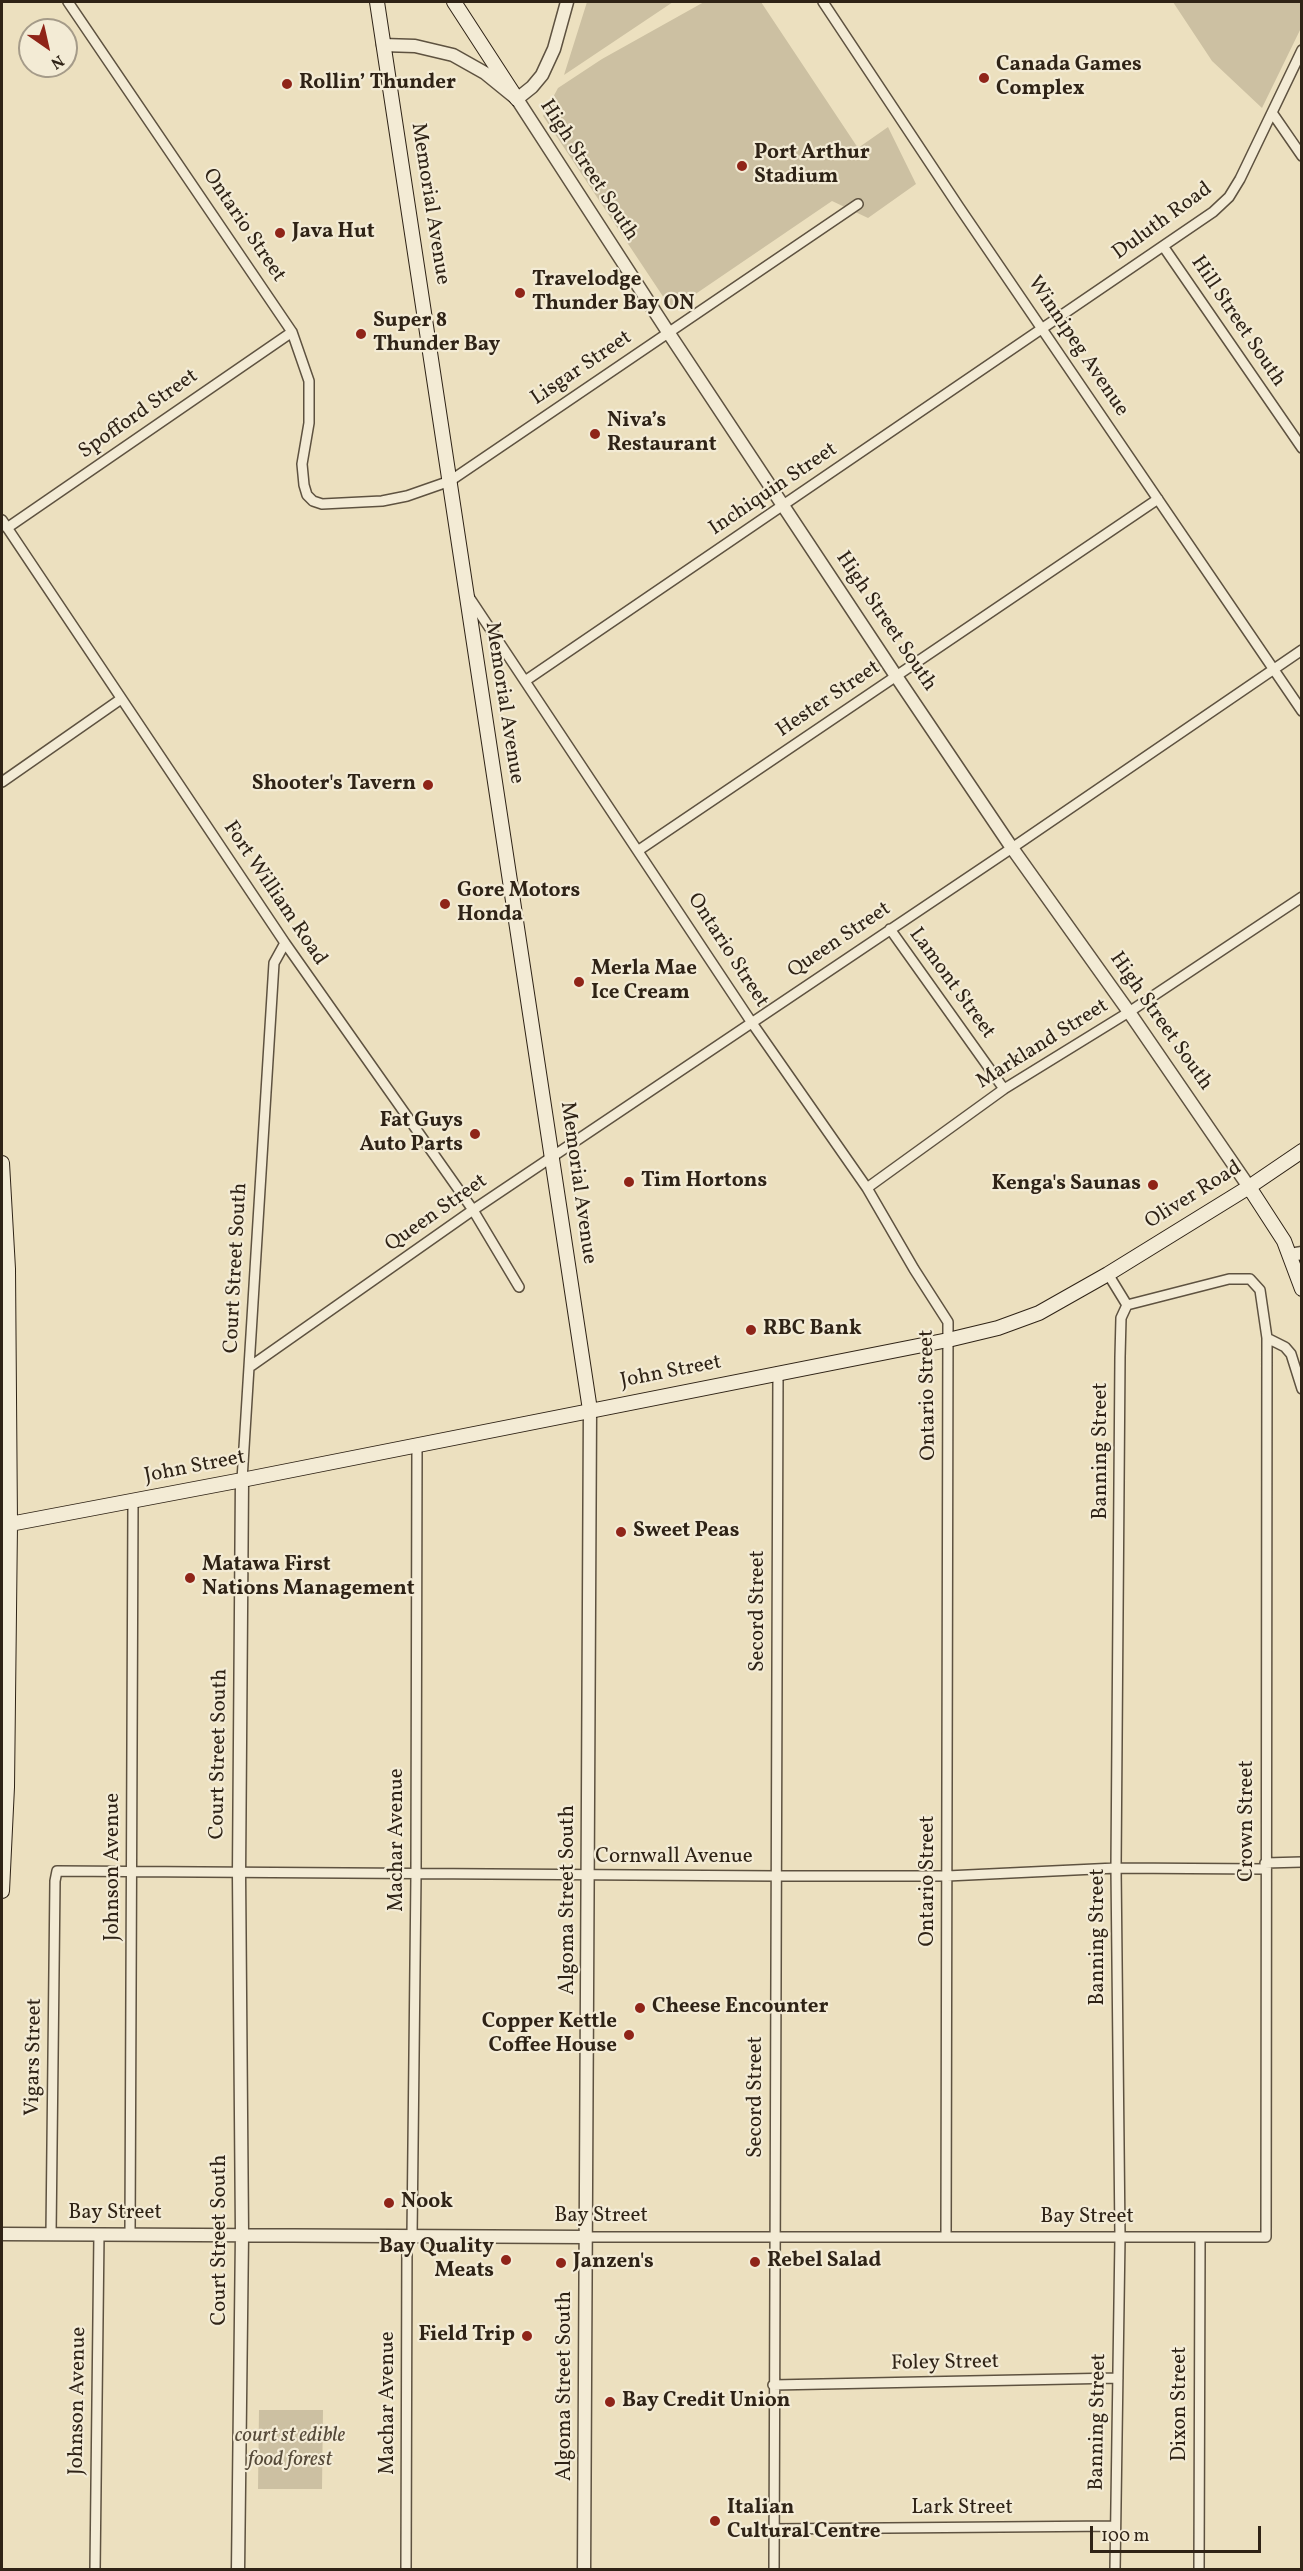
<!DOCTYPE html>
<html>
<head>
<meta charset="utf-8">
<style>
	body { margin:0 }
	#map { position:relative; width:1303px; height:2571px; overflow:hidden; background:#ece0bf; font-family:Vollkorn,serif }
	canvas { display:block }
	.frame { position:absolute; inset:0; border:3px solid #2f2316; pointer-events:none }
	.north { position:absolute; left:18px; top:18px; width:60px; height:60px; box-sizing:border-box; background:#f3ebd5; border:2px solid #a59b89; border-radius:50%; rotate:146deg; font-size:16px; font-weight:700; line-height:24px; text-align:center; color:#2f2316 }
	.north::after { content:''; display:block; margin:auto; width:21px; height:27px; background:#8f2418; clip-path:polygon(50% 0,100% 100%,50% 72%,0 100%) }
	.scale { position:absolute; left:1090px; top:2526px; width:171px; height:27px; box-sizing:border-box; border:3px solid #2f2316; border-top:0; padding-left:8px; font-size:18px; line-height:21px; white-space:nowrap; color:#2f2316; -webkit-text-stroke:4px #f3ebd5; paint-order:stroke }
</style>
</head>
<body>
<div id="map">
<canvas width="1303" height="2571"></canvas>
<div class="frame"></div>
<div class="north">N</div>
<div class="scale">100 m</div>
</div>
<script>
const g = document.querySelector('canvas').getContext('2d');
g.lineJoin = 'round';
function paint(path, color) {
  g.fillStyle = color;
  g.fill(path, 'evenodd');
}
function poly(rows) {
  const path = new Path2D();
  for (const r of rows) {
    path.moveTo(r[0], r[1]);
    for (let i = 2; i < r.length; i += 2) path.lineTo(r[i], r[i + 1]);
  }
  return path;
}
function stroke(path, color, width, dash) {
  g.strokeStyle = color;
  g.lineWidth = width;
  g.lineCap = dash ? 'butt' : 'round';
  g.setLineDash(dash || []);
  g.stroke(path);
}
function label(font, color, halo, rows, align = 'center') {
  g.font = font + ' Vollkorn,serif';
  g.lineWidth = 4.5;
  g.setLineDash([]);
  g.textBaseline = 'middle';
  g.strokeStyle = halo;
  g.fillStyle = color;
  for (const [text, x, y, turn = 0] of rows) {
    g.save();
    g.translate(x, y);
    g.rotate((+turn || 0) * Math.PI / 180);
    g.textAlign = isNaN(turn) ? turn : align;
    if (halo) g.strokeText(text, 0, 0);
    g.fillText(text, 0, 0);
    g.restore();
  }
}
paint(poly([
	[587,2,673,2,564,75],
	[704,2,761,2,858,148,888,127,916,184,868,218,832,201,672,310,543,116,558,88,602,59],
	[1173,2,1301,2,1301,28,1262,108,1212,61],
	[259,2410,323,2410,322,2489,258,2489]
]), '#ccc0a2');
const minor = poly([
	[68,2,292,332,309,381,309,423,302,464,304,485,307,495,313,501,322,504,382,501,407,496,450,481,858,204],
	[823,2,959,207,1302,711],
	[1273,114,1302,156],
	[1163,246,1302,448],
	[2,520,285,943,473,1210,519,1287],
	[7,528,292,332],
	[469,597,752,1023,867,1188,914,1269,948,1322,946,2237],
	[525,681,1213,212,1229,197,1240,179,1302,50],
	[2,782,121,699],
	[639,850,1158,499],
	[890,929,1004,1089],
	[867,1188,1004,1089,1129,1012,1302,897],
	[1108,1274,1127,1305],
	[1267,1338,1285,1347,1291,1354,1302,1389],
	[251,1366,473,1210,1012,848,1302,650],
	[242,1480,274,963,285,943],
	[1265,1863,1302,1862],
	[130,2233,133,1501],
	[51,2234,55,1881,57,1871,777,1876,947,1876,1116,1868,1265,1869],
	[412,2236,416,1875,417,1444],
	[586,2237,1266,2237,1267,1338,1260,1290,1250,1279,1229,1279,1127,1305],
	[773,2385,1118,2378],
	[773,2529,1115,2526],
	[95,2570,99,2234],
	[406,2570,407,2236],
	[774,2570,778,1372],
	[1115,2570,1120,2237,1116,1868,1120,1357,1121,1318,1127,1305],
	[1199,2570,1200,2239]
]);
const tertiary = poly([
	[383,45,415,46,453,55,485,73,517,99,668,332,896,676,1012,848,1129,1012,1249,1187],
	[517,99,532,87,542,75,554,49,567,2],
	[1290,1255,1302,1253],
	[2,2234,586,2237],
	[238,2570,242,2234,239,1874,242,1480],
	[584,2570,590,1410]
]);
const secondary = poly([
	[377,2,590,1410],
	[454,2,517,99],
	[2,1163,8,1269,10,1524,7,1787,2,1891],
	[1249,1187,1284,1241,1302,1289],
	[10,1524,242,1480,948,1340,998,1328,1039,1313,1108,1274,1249,1187,1302,1151]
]);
stroke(minor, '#5e5240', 12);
stroke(tertiary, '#5e5240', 15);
stroke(secondary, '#2f2316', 16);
stroke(minor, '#f3ebd5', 9);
stroke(tertiary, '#f3ebd5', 12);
stroke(secondary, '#f3ebd5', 14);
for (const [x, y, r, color] of [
	[984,78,6,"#8f2418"],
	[287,84,6,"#8f2418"],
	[742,166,6,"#8f2418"],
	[280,233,6,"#8f2418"],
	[520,293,6,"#8f2418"],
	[361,334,6,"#8f2418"],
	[595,434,6,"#8f2418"],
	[428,785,6,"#8f2418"],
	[445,904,6,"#8f2418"],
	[579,982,6,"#8f2418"],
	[475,1134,6,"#8f2418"],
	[629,1182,6,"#8f2418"],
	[1153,1185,6,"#8f2418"],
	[751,1330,6,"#8f2418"],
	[621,1532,6,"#8f2418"],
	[190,1578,6,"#8f2418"],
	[640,2008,6,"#8f2418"],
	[629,2035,6,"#8f2418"],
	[389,2203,6,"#8f2418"],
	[506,2260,6,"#8f2418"],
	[755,2262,6,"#8f2418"],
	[561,2263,6,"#8f2418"],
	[527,2336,6,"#8f2418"],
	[610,2402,6,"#8f2418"],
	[715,2521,6,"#8f2418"]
]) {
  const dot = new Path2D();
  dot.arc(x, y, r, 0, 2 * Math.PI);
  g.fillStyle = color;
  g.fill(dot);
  stroke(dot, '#f3ebd5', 2);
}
label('bold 21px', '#2f2316', '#f3ebd5', [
	["Canada Games",996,66],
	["Complex",996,90],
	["Rollin’ Thunder",299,84],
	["Port Arthur",754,154],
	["Stadium",754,178],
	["Java Hut",292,233],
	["Travelodge",532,281],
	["Thunder Bay ON",532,305],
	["Super 8",373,322],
	["Thunder Bay",373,346],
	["Niva’s",607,422],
	["Restaurant",607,446],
	["Shooter's Tavern",416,785,"right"],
	["Gore Motors",457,892],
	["Honda",457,916],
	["Merla Mae",591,970],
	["Ice Cream",591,994],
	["Fat Guys",463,1122,"right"],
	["Auto Parts",463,1146,"right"],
	["Tim Hortons",641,1182],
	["Kenga's Saunas",1141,1185,"right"],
	["RBC Bank",763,1330],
	["Sweet Peas",633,1532],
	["Matawa First",202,1566],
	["Nations Management",202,1590],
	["Cheese Encounter",652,2008],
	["Copper Kettle",617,2023,"right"],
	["Coffee House",617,2047,"right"],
	["Nook",401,2203],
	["Bay Quality",494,2248,"right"],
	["Meats",494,2272,"right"],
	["Rebel Salad",767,2262],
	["Janzen's",573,2263],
	["Field Trip",515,2336,"right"],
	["Bay Credit Union",622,2402],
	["Italian",727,2509],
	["Cultural Centre",727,2533]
], 'left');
label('21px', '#2f2316', '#f3ebd5', [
	["High Street South",588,171,57],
	["Memorial Avenue",429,204,81],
	["Duluth Road",1163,222,-36],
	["Ontario Street",243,226,56],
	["Hill Street South",1237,322,56],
	["Winnipeg Avenue",1077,347,56],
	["Lisgar Street",582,369,-34],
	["Spofford Street",139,415,-35],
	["Inchiquin Street",774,490,-34],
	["High Street South",885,622,56],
	["Hester Street",829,700,-34],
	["Memorial Avenue",503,703,81],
	["Fort William Road",274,894,56],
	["Queen Street",840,941,-34],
	["Ontario Street",727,951,57],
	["Lamont Street",951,984,54],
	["High Street South",1160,1022,55],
	["Markland Street",1043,1045,-32],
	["Memorial Avenue",577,1183,82],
	["Oliver Road",1194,1196,-32],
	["Queen Street",437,1214,-35],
	["Court Street South",237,1268,-87],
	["John Street",671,1373,-11],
	["Ontario Street",929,1395,-91],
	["Banning Street",1102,1451,-90],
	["John Street",195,1468,-11],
	["Secord Street",759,1611,-90],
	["Court Street South",220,1754,-89],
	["Crown Street",1248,1821,-90],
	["Machar Avenue",398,1840,-90],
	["Cornwall Avenue",674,1858],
	["Johnson Avenue",114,1867,-90],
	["Ontario Street",929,1881,-90],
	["Algoma Street South",569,1900,-90],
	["Banning Street",1099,1937,-90],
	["Vigars Street",35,2057,-89],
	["Secord Street",757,2097,-90],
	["Bay Street",115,2214],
	["Bay Street",601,2217],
	["Bay Street",1087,2218],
	["Court Street South",221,2240,-90],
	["Foley Street",945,2364,-1],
	["Algoma Street South",566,2386,-90],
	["Johnson Avenue",79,2401,-89],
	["Machar Avenue",389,2403,-90],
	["Dixon Street",1181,2404,-90],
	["Banning Street",1099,2422,-89],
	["Lark Street",962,2509]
]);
label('italic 21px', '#564a39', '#f3ebd5', [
	["court st edible",290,2437],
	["food forest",290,2461]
]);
</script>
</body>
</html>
